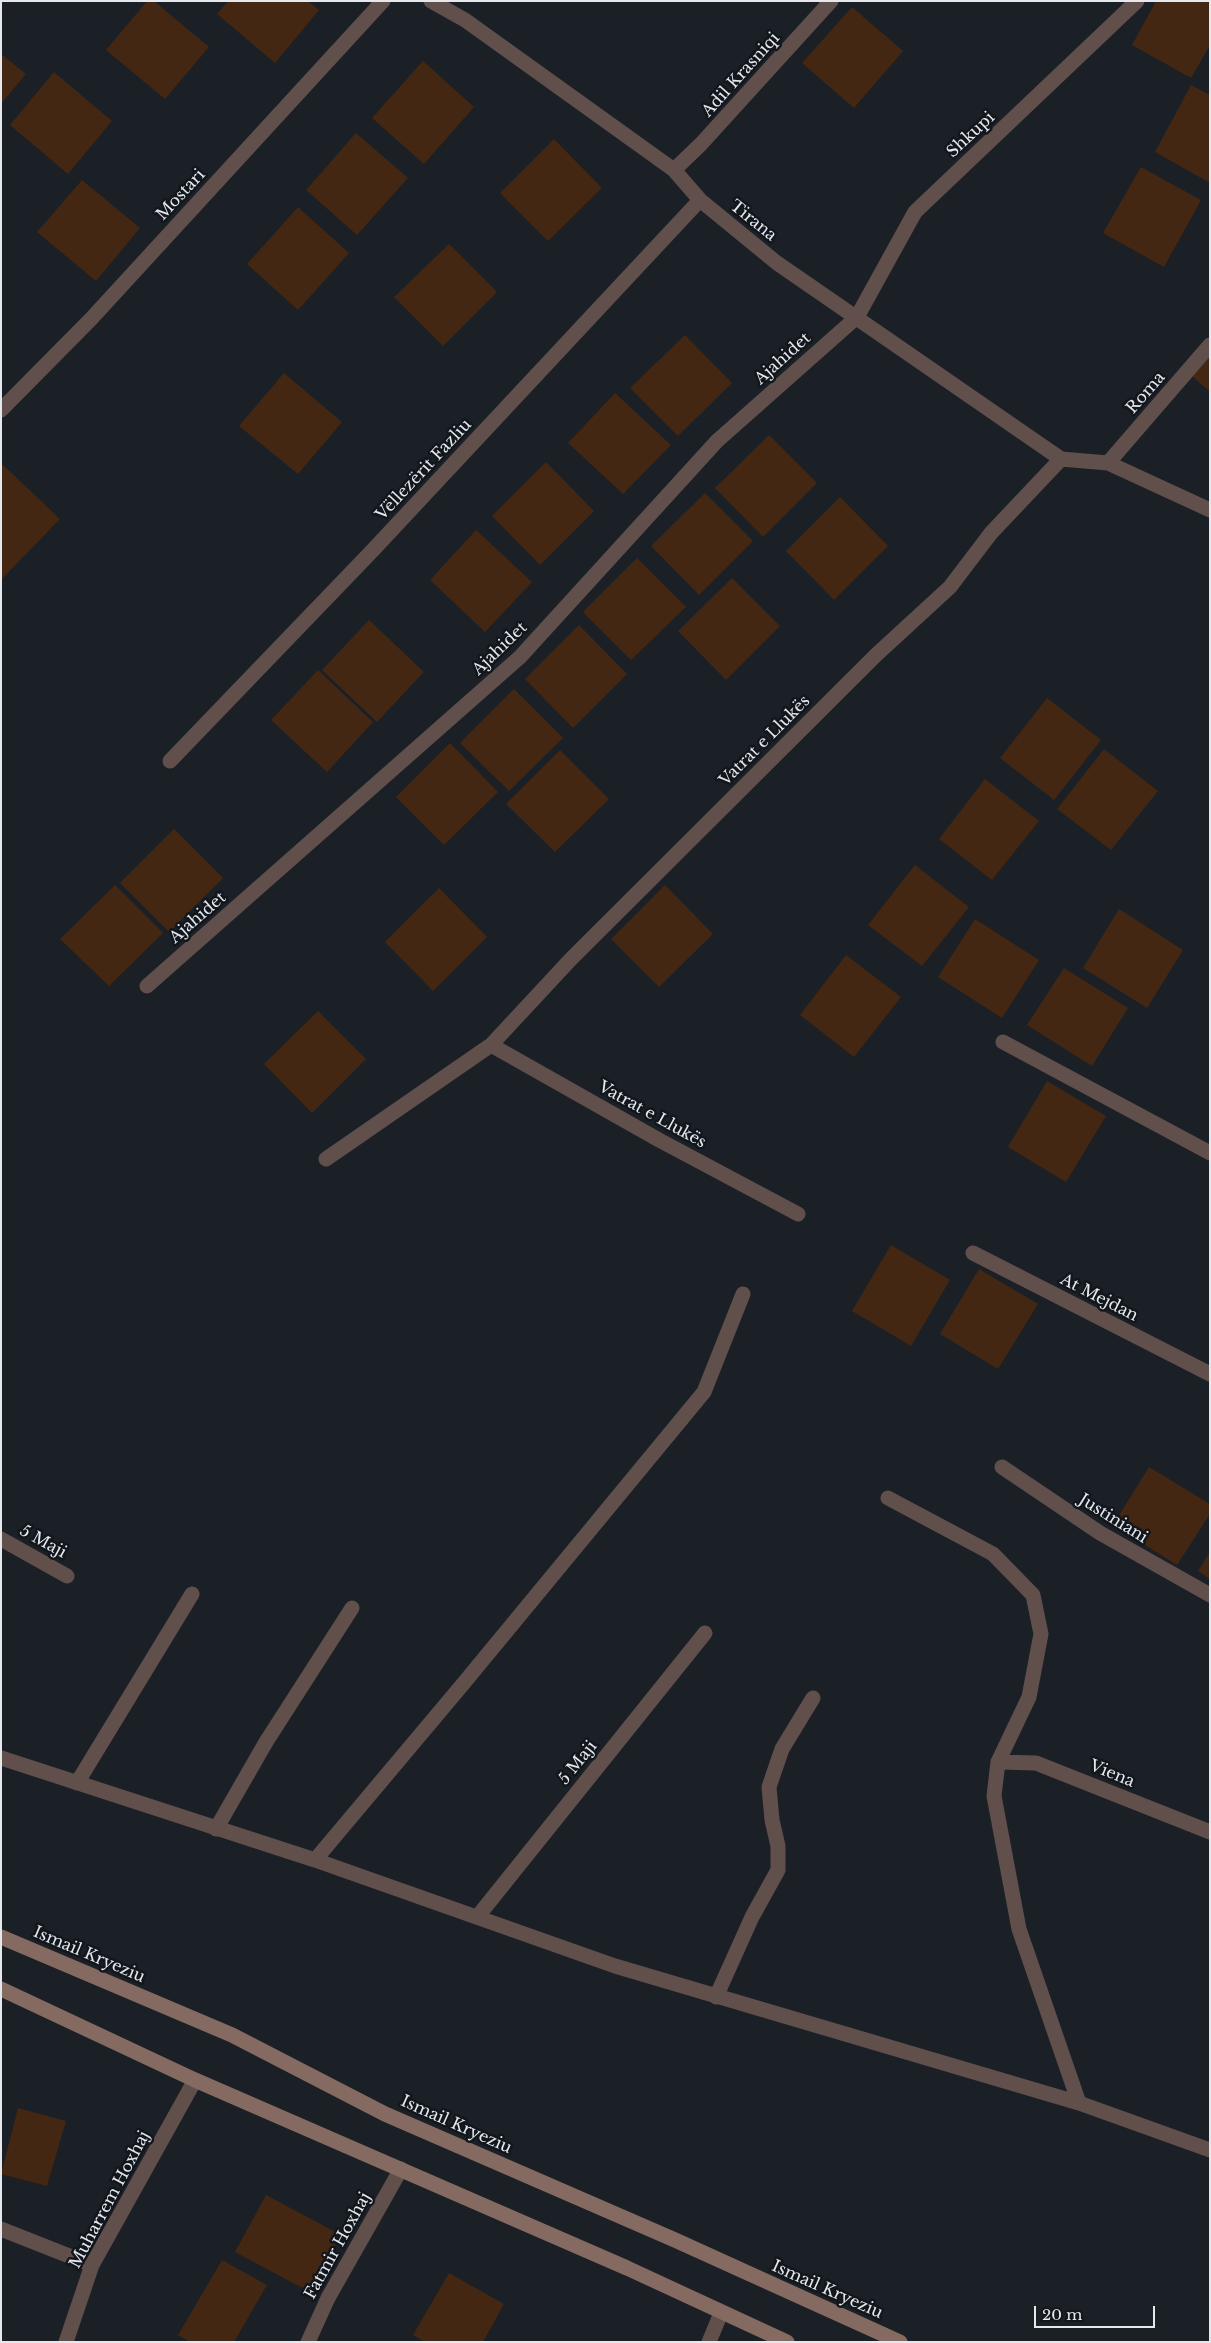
<!DOCTYPE html>
<html>
<head>
<meta charset="utf-8">
<style>
	body { margin:0 }
	#map { position:relative; width:1211px; height:2343px; overflow:hidden; background:#1b2026; font-family:"Libre Baskerville",serif }
	canvas { display:block }
	.frame { position:absolute; inset:0; border:2px solid #e5e8ed; pointer-events:none }
	.scale { position:absolute; left:1034px; top:2306px; width:121px; height:22px; box-sizing:border-box; border:2px solid #e5e8ed; border-top:0; padding-left:6px; font-size:15px; line-height:18px; white-space:nowrap; color:#e5e8ed; -webkit-text-stroke:4px #12161d; paint-order:stroke }
</style>
</head>
<body>
<div id="map">
<canvas width="1211" height="2343"></canvas>
<div class="frame"></div>
<div class="scale">20 m</div>
</div>
<script>
const g = document.querySelector('canvas').getContext('2d');
g.lineJoin = 'round';
function paint(path, color) {
  g.fillStyle = color;
  g.fill(path, 'evenodd');
}
function poly(rows) {
  const path = new Path2D();
  for (const r of rows) {
    path.moveTo(r[0], r[1]);
    for (let i = 2; i < r.length; i += 2) path.lineTo(r[i], r[i + 1]);
  }
  return path;
}
function stroke(path, color, width, dash) {
  g.strokeStyle = color;
  g.lineWidth = width;
  g.lineCap = dash ? 'butt' : 'round';
  g.setLineDash(dash || []);
  g.stroke(path);
}
function label(font, color, halo, rows, align = 'center') {
  g.font = font + ' "Libre Baskerville",serif';
  g.lineWidth = 5;
  g.setLineDash([]);
  g.textBaseline = 'middle';
  g.strokeStyle = halo;
  g.fillStyle = color;
  for (const [text, x, y, turn = 0] of rows) {
    g.save();
    g.translate(x, y);
    g.rotate((+turn || 0) * Math.PI / 180);
    g.textAlign = isNaN(turn) ? turn : align;
    if (halo) g.strokeText(text, 0, 0);
    g.fillText(text, 0, 0);
    g.restore();
  }
}
paint(poly([
	[147,1,154,1,209,47,165,99,106,50],
	[228,1,308,1,319,10,275,63,217,14],
	[1156,1,1210,1,1210,45,1191,78,1132,45],
	[852,7,903,51,854,108,802,63],
	[1,54,26,74,1,104],
	[423,61,474,107,424,164,372,118],
	[54,72,112,121,68,174,10,125],
	[1191,85,1210,95,1210,183,1155,152],
	[356,133,408,178,357,235,306,190],
	[554,139,602,188,548,241,500,193],
	[1141,167,1201,200,1164,267,1103,233],
	[82,180,140,228,96,281,37,232],
	[298,207,349,253,298,310,247,264],
	[449,244,497,292,443,346,394,297],
	[685,335,732,383,678,436,630,388],
	[1210,356,1210,392,1192,376],
	[284,373,342,422,298,474,239,426],
	[615,393,671,445,623,494,568,443],
	[769,435,817,483,763,537,715,488],
	[546,462,594,511,540,565,492,516],
	[2,464,60,519,1,580,1,465],
	[705,493,753,541,699,595,651,546],
	[840,497,888,546,834,600,786,551],
	[476,530,532,582,485,632,430,580],
	[637,558,686,607,631,660,583,612],
	[732,578,780,626,726,680,678,631],
	[369,620,424,672,377,722,322,670],
	[579,625,627,674,573,728,525,679],
	[318,670,373,722,327,772,271,720],
	[514,689,563,738,509,791,460,743],
	[1047,698,1101,740,1054,800,1000,758],
	[450,743,498,792,444,845,396,797],
	[1104,749,1158,791,1111,850,1057,809],
	[560,750,609,799,555,852,506,804],
	[985,779,1039,821,992,880,939,839],
	[174,829,223,878,169,932,120,883],
	[915,865,969,907,922,966,868,925],
	[115,885,163,933,109,986,60,939],
	[665,885,713,934,659,987,611,939],
	[439,888,487,937,433,991,385,942],
	[1119,909,1183,950,1147,1008,1083,968],
	[975,919,1039,960,1002,1018,938,977],
	[846,955,901,997,854,1057,800,1015],
	[1064,968,1128,1008,1092,1066,1027,1025],
	[318,1011,366,1059,312,1113,264,1064],
	[1047,1081,1106,1116,1066,1182,1008,1147],
	[891,1245,950,1280,911,1346,852,1311],
	[979,1269,1038,1304,998,1369,940,1334],
	[1149,1467,1210,1504,1210,1514,1177,1565,1113,1525],
	[1210,1552,1210,1579,1198,1571],
	[18,2108,66,2121,47,2186,1,2174],
	[266,2195,341,2235,310,2292,235,2252],
	[222,2260,267,2285,234,2342,190,2342,178,2335],
	[449,2273,504,2304,483,2342,425,2342,413,2335]
]), '#432712');
stroke(poly([
	[431,1,465,20,674,170,700,200,777,263,1061,459],
	[674,170,701,144,831,1],
	[1,410,91,319,383,1],
	[1061,459,1108,463,1210,510],
	[1108,463,1210,345],
	[170,761,373,550,700,200],
	[147,986,520,657,717,441,857,317,915,212,1137,1],
	[1003,1042,1210,1153],
	[491,1045,659,1140,798,1214],
	[326,1159,491,1045,571,959,876,655,950,587,991,533,1061,459],
	[973,1253,1210,1374],
	[1002,1467,1100,1533,1210,1595],
	[888,1498,993,1554,1033,1595,1041,1634,1029,1697,998,1762,994,1796,1019,1929,1079,2103],
	[1,1539,67,1576],
	[1,1758,315,1860,615,1966,1079,2103,1210,2150],
	[998,1762,1036,1763,1210,1832],
	[77,1783,192,1594],
	[216,1829,266,1742,352,1608],
	[315,1860,463,1684,704,1392,743,1294],
	[478,1916,705,1633],
	[716,1997,752,1917,778,1870,778,1846,772,1820,769,1787,782,1749,813,1698],
	[1,2229,92,2265],
	[66,2342,92,2265,195,2080],
	[308,2342,328,2298,401,2169],
	[709,2342,721,2313]
]), '#604f4a', 15);
stroke(poly([
	[1,1937,232,2035,385,2114,675,2240,900,2342],
	[1,1989,195,2080,627,2268,787,2342]
]), '#846a61', 15);
label('16px', '#e5e8ed', '#12161d', [
	["Adil Krasniqi",741,75,-48],
	["Shkupi",971,135,-43],
	["Mostari",181,195,-47],
	["Tirana",753,221,39],
	["Ajahidet",783,359,-42],
	["Roma",1146,393,-49],
	["Vëllezërit Fazliu",424,470,-47],
	["Ajahidet",500,649,-44],
	["Vatrat e Llukës",765,741,-45],
	["Ajahidet",198,918,-41],
	["Vatrat e Llukës",652,1115,29],
	["At Mejdan",1099,1298,27],
	["Justiniani",1113,1519,32],
	["5 Maji",43,1542,29],
	["5 Maji",578,1763,-51],
	["Viena",1112,1774,22],
	["Ismail Kryeziu",89,1955,23],
	["Ismail Kryeziu",456,2125,24],
	["Muharrem Hoxhaj",110,2200,-62],
	["Fatmir Hoxhaj",338,2246,-61],
	["Ismail Kryeziu",827,2290,24]
]);
</script>
</body>
</html>
